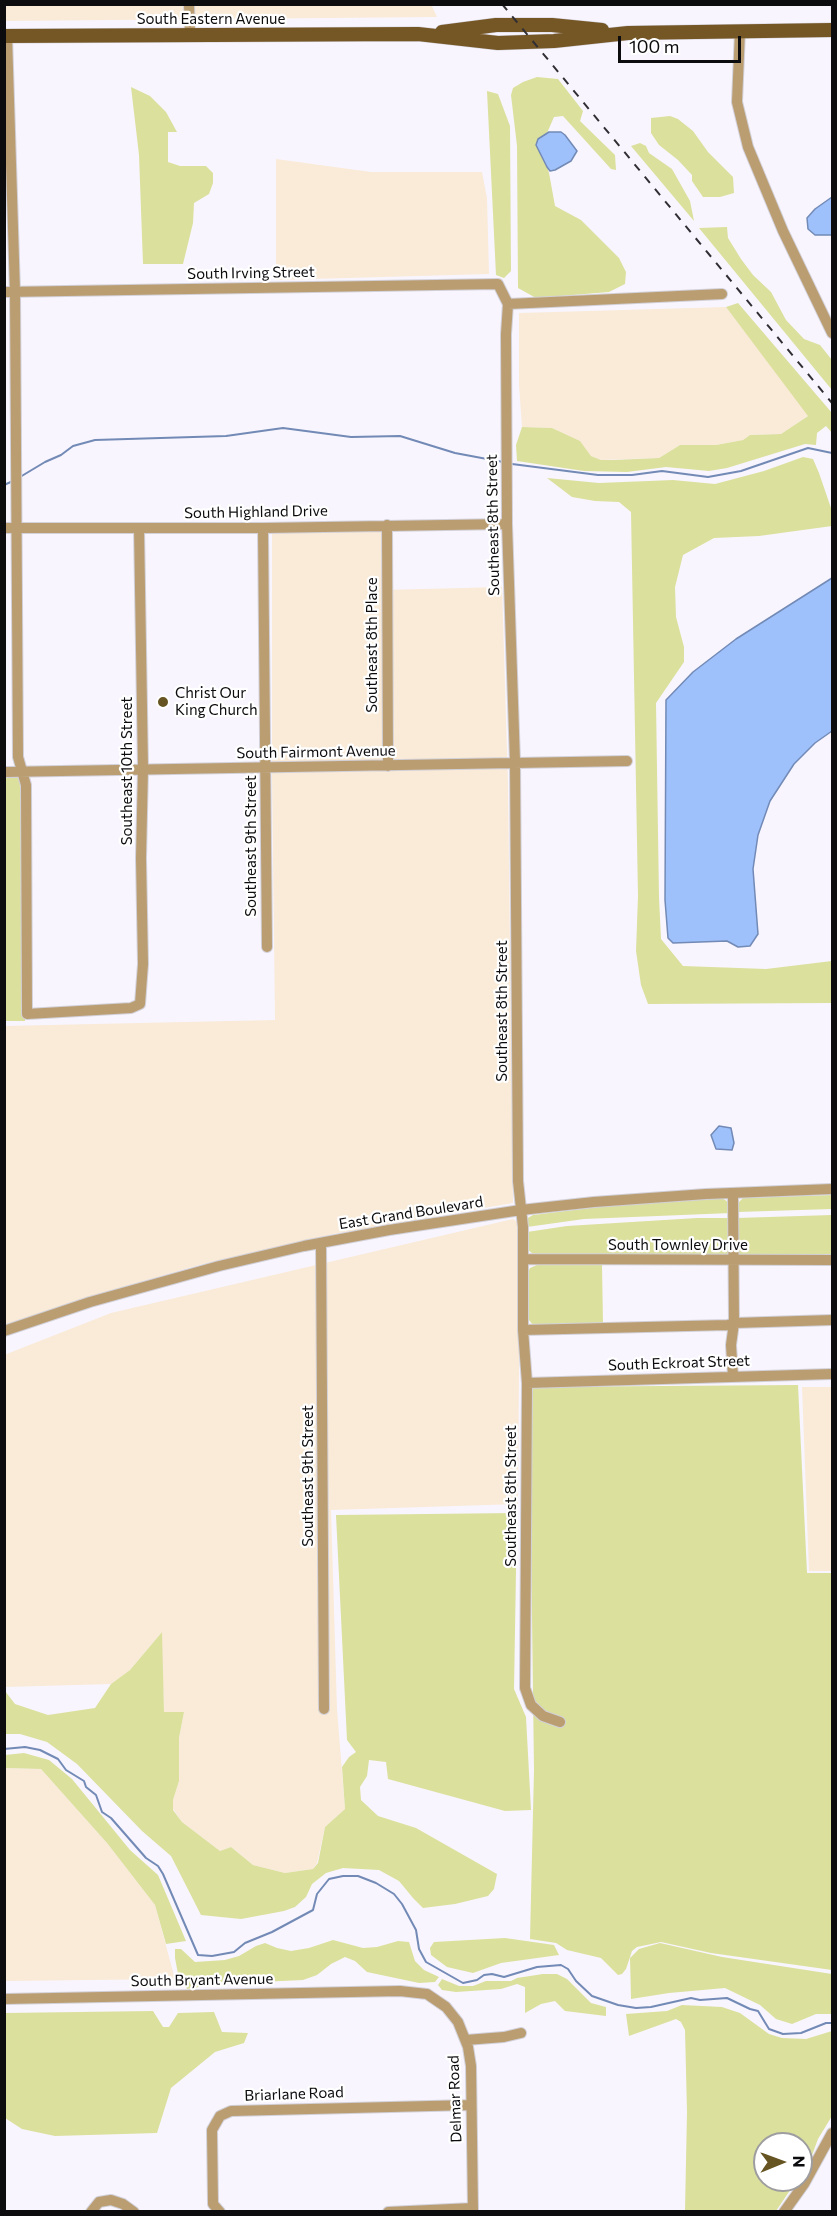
<!DOCTYPE html>
<html>
<head>
<meta charset="utf-8">
<style>
	body { margin:0 }
	#map { position:relative; width:837px; height:2216px; overflow:hidden; background:#f8f5fe; font-family:Commissioner,sans-serif }
	canvas { display:block }
	.frame { position:absolute; inset:0; border:6px solid #0c0b0e; pointer-events:none }
	.north { position:absolute; left:753px; top:2132px; width:60px; height:60px; box-sizing:border-box; background:#fff; border:2px solid #9e9d9f; border-radius:50%; rotate:89deg; font-size:16px; font-weight:700; line-height:24px; text-align:center; color:#0c0b0e }
	.north::after { content:''; display:block; margin:auto; width:21px; height:27px; background:#665523; clip-path:polygon(50% 0,100% 100%,50% 72%,0 100%) }
	.scale { position:absolute; left:618px; top:36px; width:123px; height:27px; box-sizing:border-box; border:3px solid #0c0b0e; border-top:0; padding-left:8px; font-size:18px; line-height:21px; white-space:nowrap; color:#0c0b0e; -webkit-text-stroke:4px #fff; paint-order:stroke }
</style>
</head>
<body>
<div id="map">
<canvas width="837" height="2216"></canvas>
<div class="frame"></div>
<div class="north">N</div>
<div class="scale">100 m</div>
</div>
<script>
const g = document.querySelector('canvas').getContext('2d');
g.lineJoin = 'round';
function paint(path, color) {
  g.fillStyle = color;
  g.fill(path, 'evenodd');
}
function poly(rows) {
  const path = new Path2D();
  for (const r of rows) {
    path.moveTo(r[0], r[1]);
    for (let i = 2; i < r.length; i += 2) path.lineTo(r[i], r[i + 1]);
  }
  return path;
}
function stroke(path, color, width, dash) {
  g.strokeStyle = color;
  g.lineWidth = width;
  g.lineCap = dash ? 'butt' : 'round';
  g.setLineDash(dash || []);
  g.stroke(path);
}
function label(font, color, halo, rows, align = 'center') {
  g.font = font + ' Commissioner,sans-serif';
  g.lineWidth = 4.5;
  g.setLineDash([]);
  g.textBaseline = 'middle';
  g.strokeStyle = halo;
  g.fillStyle = color;
  for (const [text, x, y, turn = 0] of rows) {
    g.save();
    g.translate(x, y);
    g.rotate((+turn || 0) * Math.PI / 180);
    g.textAlign = isNaN(turn) ? turn : align;
    if (halo) g.strokeText(text, 0, 0);
    g.fillText(text, 0, 0);
    g.restore();
  }
}
paint(poly([
	[431,4,437,17,5,21,4,5],
	[276,159,371,172,482,172,487,198,489,274,276,280],
	[726,307,809,415,781,434,750,435,743,440,716,445,680,445,659,458,601,460,591,456,579,441,552,428,522,427,519,385,519,313],
	[383,529,384,590,502,587,508,784,513,1203,333,1234,199,1265,112,1290,5,1326,4,1026,275,1020,272,776,272,532],
	[513,1219,519,1223,520,1232,518,1504,331,1510,337,1709,345,1809,325,1827,317,1863,313,1869,285,1873,253,1865,231,1847,220,1851,182,1822,173,1809,173,1800,179,1781,179,1738,184,1712,164,1713,161,1633,130,1670,111,1684,5,1687,4,1355,111,1313],
	[802,1387,832,1387,832,1571,809,1571],
	[5,1768,41,1769,107,1843,155,1905,175,1979,5,1981]
]), '#faebd8');
paint(poly([
	[537,77,558,79,583,111,580,121,615,155,616,170,611,169,563,116,554,117,547,133,538,139,549,173,555,206,581,220,619,258,626,272,625,284,609,292,536,298,518,288,517,146,511,95,513,88,523,82],
	[131,87,150,96,166,112,177,132,168,132,168,162,180,166,206,166,213,173,213,183,209,194,194,203,193,223,183,264,143,264,139,155],
	[487,91,498,94,510,126,511,271,504,278,496,275],
	[670,116,678,119,693,131,708,152,733,177,734,193,720,197,703,197,692,181,692,175,678,160,659,145,651,133,651,118],
	[640,143,646,146,649,153,672,169,690,201,694,221,631,146],
	[727,227,728,238,741,259,753,275,771,292,786,320,804,339,820,345,832,360,832,390,699,228],
	[738,303,832,413,832,433,826,426,817,433,816,445,805,444,727,468,709,471,666,467,627,472,584,471,517,461,516,445,522,427,552,428,580,441,591,456,601,460,613,460,659,458,680,445,716,445,743,440,750,435,781,434,808,416,726,307],
	[803,457,813,459,819,473,832,511,832,526,759,536,714,538,683,555,675,587,676,617,684,647,684,662,656,703,659,897,661,939,683,966,766,969,832,961,832,1003,648,1004,641,985,636,951,638,896,631,512,619,502,595,501,572,497,547,478,599,483,673,480,715,484,764,471],
	[4,776,19,777,24,785,25,1021,5,1021],
	[832,1195,832,1209,737,1212,739,1202,743,1198],
	[722,1198,728,1202,731,1213,584,1219,527,1227,526,1219,533,1215,607,1206],
	[832,1215,832,1257,740,1255,738,1252,737,1218],
	[697,1218,731,1218,728,1255,533,1254,527,1249,527,1232,567,1226],
	[537,1265,602,1265,603,1324,533,1325,529,1320,527,1274,530,1268],
	[798,1385,807,1573,832,1573,832,1970,711,1953,661,1942,637,1947,632,1951,626,1969,622,1974,618,1975,601,1958,567,1950,556,1943,530,1939,534,1770,529,1387],
	[517,1513,514,1689,526,1717,531,1810,505,1811,388,1779,386,1762,369,1760,367,1776,360,1787,361,1800,378,1816,416,1828,497,1874,494,1889,488,1896,455,1904,423,1908,413,1898,399,1881,379,1870,343,1868,326,1873,312,1884,306,1897,295,1907,284,1911,241,1919,201,1915,171,1856,142,1831,77,1764,47,1742,20,1734,5,1734,5,1691,15,1704,48,1715,95,1708,111,1684,130,1670,162,1632,164,1712,184,1712,179,1738,179,1781,173,1800,173,1810,182,1822,220,1851,231,1847,253,1865,285,1873,313,1869,318,1863,325,1827,345,1809,342,1767,349,1757,356,1752,347,1740,336,1515],
	[24,1753,49,1760,72,1779,130,1850,158,1875,186,1941,166,1944,155,1905,107,1843,41,1769,5,1768,5,1755],
	[505,1938,554,1945,559,1955,501,1963,473,1973,447,1967,431,1955,430,1948,434,1942],
	[333,1940,363,1948,377,1947,398,1941,409,1942,415,1961,424,1970,439,1977,435,1982,419,1983,367,1972,355,1961,345,1957,331,1964,317,1975,303,1980,216,1984,187,1989,178,1974,175,1958,175,1949,181,1949,195,1962,225,1960,239,1956,256,1946,265,1943,277,1948,291,1951,309,1948],
	[660,1943,722,1957,832,1974,832,2014,816,2014,792,2024,776,2019,760,2005,725,1988,669,1993,631,1999,630,1958,639,1949],
	[543,1974,557,1974,567,1979,591,2003,606,2007,606,2016,565,2011,555,2001,541,2004,525,2013,525,1987,517,1984,501,1989,456,1992,442,1990,438,1985,442,1979,459,1986,473,1986,486,1981,511,1981,517,1978],
	[682,2005,722,2007,740,2013,769,2034,782,2038,806,2039,832,2031,832,2116,818,2139,811,2158,801,2174,801,2144,765,2144,765,2180,797,2180,776,2211,685,2211,687,2112,685,2030,681,2022,676,2019,629,2036,626,2014,667,2011],
	[153,2011,163,2027,169,2027,178,2013,214,2012,222,2032,248,2033,244,2043,215,2052,171,2088,157,2133,55,2136,22,2129,5,2118,5,2013]
]), '#dbe09d');
const water = poly([
	[549,132,561,132,565,135,577,151,571,161,555,170,550,171,547,167,536,145,538,139,549,132],
	[832,197,832,235,815,235,808,229,807,218,815,209,832,197],
	[832,578,832,731,815,743,794,764,770,801,758,835,753,869,758,934,750,946,738,947,727,941,673,943,668,938,665,900,666,700,693,672,736,639,832,578],
	[719,1126,731,1128,734,1143,732,1150,716,1149,711,1135,719,1126]
]);
paint(water, '#9ec1fc');
stroke(water, '#728ab5', 1.5);
stroke(poly([
	[512,464,598,475,632,475,662,471,708,477,741,471,808,448,832,453],
	[20,477,45,462,61,455,73,446,95,440,226,436,283,428,351,437,400,436,455,453,503,462],
	[4,485,13,481],
	[4,1749,25,1747,40,1750,58,1759,66,1770,84,1781,86,1787,96,1795,102,1812,111,1818,146,1858,158,1866,163,1874,198,1955,212,1956,234,1952,245,1943,272,1932,313,1910,317,1894,329,1879,343,1876,358,1876,376,1883,394,1894,402,1904,416,1930,419,1949,426,1962,463,1983,477,1980,484,1975,492,1974,504,1977,537,1967,561,1965,568,1969,576,1981,592,1996,618,2005,636,2008,651,2007,691,1998,700,2000,727,1998,750,2009,758,2011,769,2029,783,2034,801,2033,826,2023,832,2023]
]), '#728ab5', 2);
const minor = poly([
	[189,4,190,35],
	[740,31,737,102,748,147,783,231,832,333],
	[7,36,15,292,18,757,26,785,27,1014,131,1008,140,1004,143,964,141,858,143,768,139,528],
	[4,292,498,284,508,304,506,334,507,524,515,762,518,1181,523,1227,523,1330,527,1383,525,1688,531,1705,543,1716,560,1722],
	[508,304,722,294],
	[387,525,388,766],
	[4,528,263,528,507,524],
	[263,528,267,947],
	[4,772,627,761],
	[321,1243,324,1709],
	[524,1259,832,1260],
	[523,1330,728,1325,734,1323,832,1320],
	[4,1331,90,1302,219,1266,304,1246,389,1230,521,1210,594,1202,706,1194,832,1189],
	[733,1376,731,1345,734,1323,733,1194],
	[527,1383,832,1374],
	[4,1999,400,1991,427,1994,446,2007,458,2022,468,2047,471,2066,473,2212],
	[466,2040,504,2037,521,2033],
	[91,2212,99,2202,111,2200,123,2204,134,2212],
	[220,2212,213,2204,212,2130,220,2116,231,2111,470,2105],
	[388,2212,473,2208],
	[784,2212,804,2184,832,2133]
]);
const major = poly([
	[442,32,496,25,552,25,602,30],
	[4,36,418,34,498,43,554,41,628,33,832,30]
]);
stroke(minor, '#d2d0d8', 12);
stroke(major, '#d2d0d8', 15);
stroke(minor, '#ba9d71', 10);
stroke(major, '#755625', 14);
stroke(poly([
	[502,4,832,403]
]), '#312f33', 2, [8, 8]);
for (const [x, y, r, color] of [
	[163,702,6,"#665523"]
]) {
  const dot = new Path2D();
  dot.arc(x, y, r, 0, 2 * Math.PI);
  g.fillStyle = color;
  g.fill(dot);
  stroke(dot, '#fff', 2);
}
label('15px', '#0c0b0e', '#fff', [
	["South Eastern Avenue",211,19],
	["South Irving Street",251,273,-1],
	["South Highland Drive",256,512,-1],
	["Southeast 8th Street",493,525,-91],
	["Southeast 8th Place",372,645,-90],
	["South Fairmont Avenue",316,752,-1],
	["Southeast 10th Street",127,771,-90],
	["Southeast 9th Street",251,846,-90],
	["Southeast 8th Street",502,1011,-90],
	["East Grand Boulevard",411,1213,-9],
	["South Townley Drive",678,1245],
	["South Eckroat Street",679,1363,-2],
	["Southeast 9th Street",308,1476,-90],
	["Southeast 8th Street",511,1496,-90],
	["South Bryant Avenue",202,1980,-1],
	["Briarlane Road",294,2094,-2],
	["Delmar Road",455,2099,-92]
]);
label('15px', '#0c0b0e', '#fff', [
	["Christ Our",175,693],
	["King Church",175,710]
], 'left');
</script>
</body>
</html>
